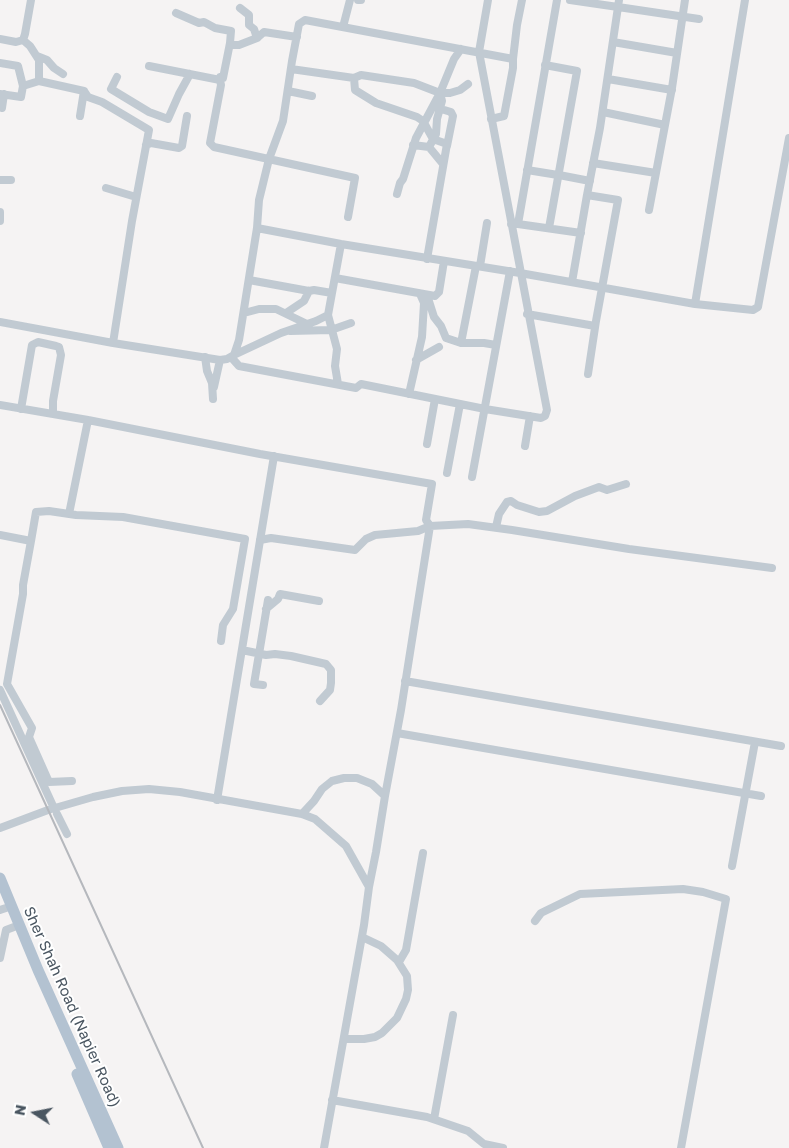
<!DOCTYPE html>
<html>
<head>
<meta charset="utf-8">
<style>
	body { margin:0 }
	#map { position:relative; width:789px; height:1148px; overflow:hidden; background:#f5f3f3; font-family:"Golos Text",sans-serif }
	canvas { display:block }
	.north { position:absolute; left:10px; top:1088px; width:50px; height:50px; -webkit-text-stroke:4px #fff; paint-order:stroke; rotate:281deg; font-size:14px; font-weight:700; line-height:20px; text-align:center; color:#4a5661 }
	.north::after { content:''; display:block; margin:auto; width:18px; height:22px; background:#4a5661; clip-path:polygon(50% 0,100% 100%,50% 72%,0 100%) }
</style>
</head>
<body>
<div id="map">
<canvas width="789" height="1148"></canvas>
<div class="north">N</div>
</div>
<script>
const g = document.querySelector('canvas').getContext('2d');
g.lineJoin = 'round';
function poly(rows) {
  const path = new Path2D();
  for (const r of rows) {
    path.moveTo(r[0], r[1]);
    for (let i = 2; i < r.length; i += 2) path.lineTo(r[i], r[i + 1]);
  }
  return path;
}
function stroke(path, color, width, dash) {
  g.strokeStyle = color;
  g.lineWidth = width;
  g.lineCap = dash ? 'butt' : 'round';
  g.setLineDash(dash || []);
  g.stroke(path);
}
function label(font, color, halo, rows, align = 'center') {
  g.font = font + ' "Golos Text",sans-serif';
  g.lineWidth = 4;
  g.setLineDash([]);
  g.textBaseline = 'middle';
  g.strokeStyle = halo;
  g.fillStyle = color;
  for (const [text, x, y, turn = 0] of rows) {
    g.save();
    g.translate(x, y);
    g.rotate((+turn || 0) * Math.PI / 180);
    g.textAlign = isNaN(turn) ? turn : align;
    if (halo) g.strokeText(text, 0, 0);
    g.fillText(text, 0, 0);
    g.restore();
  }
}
stroke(poly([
	[358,0,361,0],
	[570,0,618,7,619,0],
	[240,8,249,15,249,25,254,29,257,38],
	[176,13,199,23,204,22,215,28,231,31,230,43,232,45,239,45,257,38,264,32,297,37],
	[343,27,350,0],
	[0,39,16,42,23,40,25,34,31,0],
	[23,40,30,46,39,60,39,81],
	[613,42,677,53],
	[230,43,223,78,220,77,220,80,221,85,210,143,214,147,355,178,348,217],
	[37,56,47,60,54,68,63,74],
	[0,63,18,66,23,86,21,97,0,94],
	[545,65,577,71,549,228],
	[149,66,220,80],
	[291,69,354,78,361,75,414,83,440,93,450,93,460,90,468,84],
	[117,77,111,89,149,112,168,119,179,94,190,74],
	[354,78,355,90,376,103,417,117,423,121,433,139,447,144,427,259],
	[608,79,672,90],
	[23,86,39,81,84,91,88,97,102,102,149,130,132,221,113,343],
	[288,91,312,96],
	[2,108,4,94],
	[441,109,451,112,453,116,447,146],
	[603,112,665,125],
	[80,116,84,91],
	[491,119,504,116,513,68,513,59],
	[146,145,151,143,179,148,182,146,187,116],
	[413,145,429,147,443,164],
	[429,147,436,134,437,119,442,101,440,93],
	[593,163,656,173],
	[527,170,558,175],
	[559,175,590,181],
	[0,180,11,180],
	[106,188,136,197],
	[397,194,400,183,403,179,416,138,440,93,454,59,461,49],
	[649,210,672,88,685,0],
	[0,212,0,221],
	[511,224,518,224,557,0],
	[518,224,581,233],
	[257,228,341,244,520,273,695,304,753,310,758,307,789,138],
	[480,266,487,223],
	[335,278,435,296,439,292,444,261],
	[249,280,309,291,314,290,332,293,328,315,337,349,335,366,338,384],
	[572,282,587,195],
	[332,293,341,244],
	[427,295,434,317,441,326,446,338,461,343,484,343,496,345],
	[695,304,745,0],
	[244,313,259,309,276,309,307,324],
	[286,313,304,301,309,291],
	[527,314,595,326],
	[0,322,113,343,220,360,227,359,234,355,239,340,257,228,259,200,269,159,283,121,292,61,299,24,305,20,513,59,517,25,522,0],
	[290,331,331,330,351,323],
	[461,343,476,266],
	[234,355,281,333,316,321,328,315],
	[205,357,207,371,212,383,213,399],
	[231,357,239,366,356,388,361,384,485,409,541,418,545,416,547,410,479,52,488,0],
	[416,360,439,347],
	[588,374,596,321,618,200,587,195,600,128,618,7,699,19],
	[214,387,220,360],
	[409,394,422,337,424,303,420,294],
	[0,405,88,420,260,454,432,484,426,520,430,526,401,710,385,796],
	[21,409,32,345,38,342,56,346,59,347,61,355,53,401,53,414],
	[427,444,435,399],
	[525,446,530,416],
	[447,473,460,404],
	[472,477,510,271],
	[69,514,88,420],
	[496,527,499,514,507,502,511,501,517,505,539,512,547,511,575,496,599,487,607,490,626,484],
	[0,535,31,541,36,512,49,511,76,515,123,517,245,539,233,609,223,625,221,641],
	[260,540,271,538,355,550,366,539,375,535,418,531,430,526,468,524,512,530,629,549,772,568],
	[31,541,23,585,23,594,7,684,32,728,29,737,49,782,72,781],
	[266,609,278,599,280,594,319,601],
	[242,650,266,655,275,654,291,656,326,664,331,670,331,683,330,690,320,701],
	[405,681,781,746],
	[263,685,254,684,268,600],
	[0,690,53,806],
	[397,733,761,796],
	[217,800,274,456],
	[57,814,67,834],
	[302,814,314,801,322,789,332,781,344,778,357,778,372,784,385,796,376,852,369,887],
	[0,828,48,810,93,797,122,791,149,789,180,792,302,814,315,819,346,846,369,887,364,925,324,1148],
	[732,866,755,742],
	[0,910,6,908],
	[535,921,541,913,580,894,683,889,703,892,726,899,681,1148],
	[0,958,6,930,14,927],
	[399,962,406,950,423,853],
	[344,1039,364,1039,375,1037,382,1033,397,1018,406,999,408,990,407,976,397,960,381,946,362,937],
	[332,1100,427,1117,468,1131,484,1144,503,1148],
	[434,1119,453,1015]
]), '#c1cad2', 8);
stroke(poly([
	[0,878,38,970,118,1148],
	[77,1074,109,1148]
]), '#b3c2d1', 11);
stroke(poly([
	[0,705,203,1148]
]), '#b5b8bd', 2);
label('15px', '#4a5661', '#fff', [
	["Sher Shah Road (Napier Road)",72,1007,66]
]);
</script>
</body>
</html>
